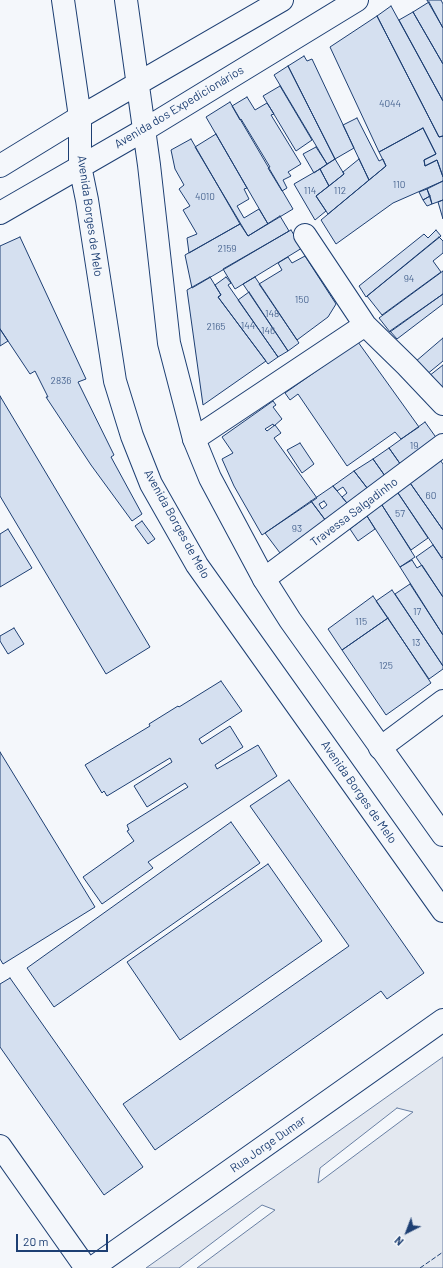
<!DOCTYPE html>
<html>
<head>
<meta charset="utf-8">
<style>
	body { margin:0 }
	#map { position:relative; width:443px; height:1268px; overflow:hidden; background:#f4f7fb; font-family:Barlow,sans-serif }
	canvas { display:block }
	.north { position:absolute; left:387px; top:1212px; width:40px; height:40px; -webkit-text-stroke:3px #f4f7fb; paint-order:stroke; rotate:222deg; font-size:11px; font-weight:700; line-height:16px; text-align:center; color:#1d3f73 }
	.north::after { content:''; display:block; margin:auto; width:14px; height:18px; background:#1d3f73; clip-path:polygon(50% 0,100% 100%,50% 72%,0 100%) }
	.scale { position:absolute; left:16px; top:1234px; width:92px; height:18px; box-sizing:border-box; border:2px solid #1d3f73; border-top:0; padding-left:5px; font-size:12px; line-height:14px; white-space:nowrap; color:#1d3f73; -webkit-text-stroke:3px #f4f7fb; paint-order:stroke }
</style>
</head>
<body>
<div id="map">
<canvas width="443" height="1268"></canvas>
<div class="north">N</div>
<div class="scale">20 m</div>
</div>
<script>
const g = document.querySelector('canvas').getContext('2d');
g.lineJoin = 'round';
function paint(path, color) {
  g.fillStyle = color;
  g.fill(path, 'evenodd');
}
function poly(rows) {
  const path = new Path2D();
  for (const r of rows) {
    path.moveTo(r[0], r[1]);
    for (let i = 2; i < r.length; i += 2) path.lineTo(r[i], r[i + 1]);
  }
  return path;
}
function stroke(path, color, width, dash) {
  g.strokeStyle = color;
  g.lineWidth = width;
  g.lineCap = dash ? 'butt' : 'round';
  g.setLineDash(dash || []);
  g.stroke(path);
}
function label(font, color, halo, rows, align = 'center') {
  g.font = font + ' Barlow,sans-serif';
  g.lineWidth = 3;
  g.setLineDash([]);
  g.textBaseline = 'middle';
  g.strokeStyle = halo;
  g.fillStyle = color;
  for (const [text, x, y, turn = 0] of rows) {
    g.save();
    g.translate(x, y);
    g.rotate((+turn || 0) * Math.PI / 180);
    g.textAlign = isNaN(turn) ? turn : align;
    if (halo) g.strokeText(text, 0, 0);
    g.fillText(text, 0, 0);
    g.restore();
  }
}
const parking = poly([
	[443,1057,443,1268,197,1268,275,1210,262,1205,179,1268,146,1268,443,1057],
	[397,1108,413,1112,318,1183,320,1168,397,1108]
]);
paint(parking, '#e3e8f0');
stroke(parking, '#687fa3', 1);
const building = poly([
	[427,0,441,0,443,4,443,28,427,0],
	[429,2,443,28,443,64,413,12,429,2],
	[391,6,443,101,443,136,439,137,377,16,391,6],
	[413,12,443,64,443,101,399,20,413,12],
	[377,16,439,137,443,136,443,177,437,160,425,166,424,160,436,154,423,128,379,152,330,47,377,16],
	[304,56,307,61,312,59,354,148,335,159,288,66,304,56],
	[288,66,335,159,327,164,274,75,288,66],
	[280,86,312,140,296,151,263,96,280,86],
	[247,97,255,110,267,103,274,114,271,115,301,164,288,172,291,176,283,180,287,188,282,191,268,168,270,167,241,119,240,120,232,106,247,97],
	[230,102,293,209,268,224,206,117,230,102],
	[357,118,379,161,383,159,386,166,369,180,343,125,357,118],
	[423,128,436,154,424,160,425,166,437,160,443,177,443,181,393,203,336,244,321,220,386,166,379,152,423,128],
	[216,134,247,188,244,189,249,199,237,206,244,218,259,209,268,224,248,236,195,147,216,134],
	[191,139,240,224,189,253,187,238,197,234,183,210,190,206,179,189,184,185,175,169,171,150,191,139],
	[316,147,327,164,314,173,303,154,316,147],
	[335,159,344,174,329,186,320,169,335,159],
	[359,159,369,180,328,214,316,196,344,174,343,172,359,159],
	[320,169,329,186,316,196,326,211,315,220,294,184,320,169],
	[443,181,443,200,432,204,427,189,443,181],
	[427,189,430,196,423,200,419,192,427,189],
	[430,196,432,204,427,206,423,200,430,196],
	[443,200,443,219,438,202,443,200],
	[280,216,289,231,192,288,185,255,240,224,248,236,280,216],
	[291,230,302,248,235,289,223,269,291,230],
	[436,230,441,236,366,297,359,286,424,234,428,238,436,230],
	[20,237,86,379,78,382,114,455,111,457,142,514,132,521,91,465,46,397,48,397,35,371,30,374,0,329,0,246,20,237],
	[439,237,443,241,443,253,433,261,441,272,382,315,367,296,439,237],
	[305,256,336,304,328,317,297,340,259,284,282,270,278,263,288,257,292,263,305,256],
	[443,271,443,294,390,332,379,318,443,271],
	[210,277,221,295,218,297,266,361,203,405,187,290,210,277],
	[226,277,231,283,228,285,278,357,268,364,218,297,221,295,215,285,226,277],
	[255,277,299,343,288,351,243,284,255,277],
	[249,292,288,351,278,357,238,300,249,292],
	[443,294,443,304,397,339,390,331,443,294],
	[0,329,8,341,0,346,0,329],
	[443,338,443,361,426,375,415,362,443,338],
	[358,342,419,427,401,439,395,432,347,466,298,394,290,400,285,393,358,342],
	[443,365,443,391,429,376,443,365],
	[0,396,150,647,106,674,0,496,0,396],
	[273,401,276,405,273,407,282,419,274,426,273,424,265,429,267,431,275,425,281,433,274,438,317,498,262,535,234,486,222,459,233,453,222,437,273,401],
	[425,422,440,443,401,465,389,448,425,422],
	[300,443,314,464,302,473,287,450,300,443],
	[389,448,401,465,390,483,373,459,389,448],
	[373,459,390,483,371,493,354,471,373,459],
	[440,460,443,464,443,530,408,480,440,460],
	[354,471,371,493,351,508,342,497,347,493,343,487,337,491,333,486,354,471],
	[408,480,443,530,443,557,442,558,396,490,408,480],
	[333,486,351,508,329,525,311,501,333,486],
	[324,501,327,505,322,509,319,504,324,501],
	[396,490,428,538,411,550,380,502,396,490],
	[311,501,329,525,283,557,265,533,311,501],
	[380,502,415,557,400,567,365,513,380,502],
	[367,516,375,529,358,541,350,529,367,516],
	[142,521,155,539,148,544,135,526,142,521],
	[8,529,32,568,0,587,0,534,8,529],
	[433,545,443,560,443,597,416,557,433,545],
	[412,560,417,568,422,565,443,597,443,635,400,567,412,560],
	[410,584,443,635,443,666,395,594,410,584],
	[392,590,443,666,443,669,429,679,376,601,392,590],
	[373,596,388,618,342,650,328,629,373,596],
	[388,618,431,683,386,715,342,650,388,618],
	[14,628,24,644,8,654,0,641,0,636,14,628],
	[221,681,242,711,199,739,202,744,230,726,243,747,215,765,217,769,258,745,277,776,148,862,153,868,102,904,83,877,134,841,127,831,129,830,127,825,188,787,185,783,147,807,134,786,172,762,170,758,107,796,104,791,102,793,85,765,150,726,149,724,178,706,179,707,221,681],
	[0,752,95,907,3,964,0,959,0,752],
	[289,780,424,973,387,999,381,991,155,1150,123,1104,349,946,250,806,289,780],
	[231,822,260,863,54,1007,27,968,231,822],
	[268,864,322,941,180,1040,127,962,268,864],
	[10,978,143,1167,104,1195,0,1047,0,984,10,978]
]);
paint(building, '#d5e0f0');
stroke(building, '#1d3f73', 1);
const minor = poly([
	[305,235,365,325,407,366,443,404],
	[194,439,365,325],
	[264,579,443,445],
	[380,748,443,701],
	[0,1146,86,1268]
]);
const major = poly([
	[63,0,80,117,80,166,87,200,115,381,132,436,151,484,197,565,443,911],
	[126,0,149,165,169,343,194,439,210,478,264,579,290,620,443,835],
	[0,166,80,117,282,0],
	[0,213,144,130,357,0],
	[92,1268,443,1020]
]);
stroke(minor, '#1d3f73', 24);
stroke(major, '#1d3f73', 24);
stroke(minor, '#f4f7fb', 22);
stroke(major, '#f4f7fb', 22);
stroke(poly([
	[420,1268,443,1252]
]), '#1d3f73', 1, [5, 2]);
label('10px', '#4b6792', null, [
	["4044",390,104],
	["110",399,185],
	["114",310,191],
	["112",340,191],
	["4010",205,197],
	["2159",227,249],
	["94",409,279],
	["150",302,300],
	["148",272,314],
	["144",248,326],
	["2165",216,327],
	["146",268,331],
	["2836",61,381],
	["19",414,446],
	["60",431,496],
	["57",400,514],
	["93",297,529],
	["17",417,612],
	["115",361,622],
	["13",416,643],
	["125",386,666]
]);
label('12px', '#1d3f73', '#f4f7fb', [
	["Avenida dos Expedicionários",179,107,-31],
	["Avenida Borges de Melo",90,216,82],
	["Travessa Salgadinho",354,512,-37],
	["Avenida Borges de Melo",177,524,61],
	["Avenida Borges de Melo",359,792,55],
	["Rua Jorge Dumar",268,1144,-35]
]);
</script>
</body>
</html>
